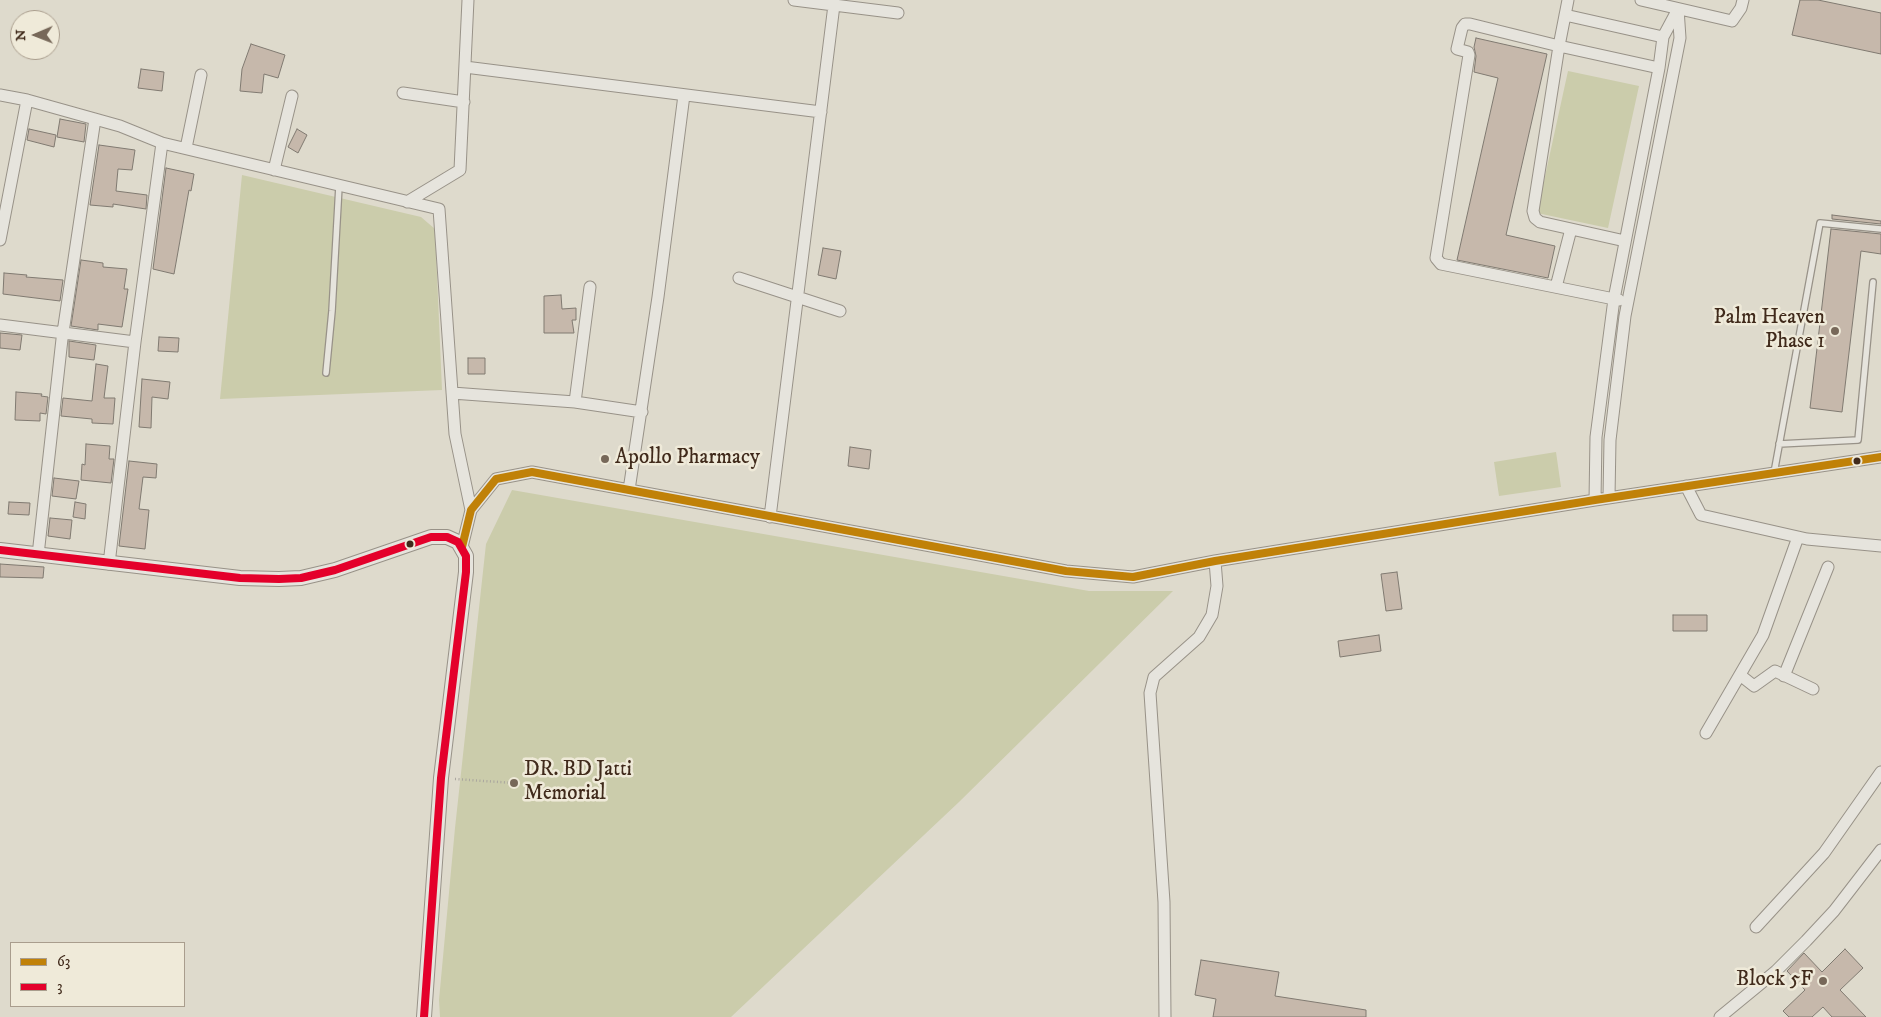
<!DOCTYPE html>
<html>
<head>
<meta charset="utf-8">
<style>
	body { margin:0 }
	#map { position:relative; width:1881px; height:1017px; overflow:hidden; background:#dedacc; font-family:"IM FELL DW Pica",serif }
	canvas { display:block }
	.legend { position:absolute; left:10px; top:942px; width:175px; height:65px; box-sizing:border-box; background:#efead9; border:1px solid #a99d8d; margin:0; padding:6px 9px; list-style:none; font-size:15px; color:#402a1b }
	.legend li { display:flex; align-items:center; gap:10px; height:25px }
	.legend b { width:25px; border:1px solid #a99d8d }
	.north { position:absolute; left:10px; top:10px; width:50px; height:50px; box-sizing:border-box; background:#efead9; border:1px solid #a99d8d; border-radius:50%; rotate:269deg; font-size:14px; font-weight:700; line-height:20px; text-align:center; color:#402a1b }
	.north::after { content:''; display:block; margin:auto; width:18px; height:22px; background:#776859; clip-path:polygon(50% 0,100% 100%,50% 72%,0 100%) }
</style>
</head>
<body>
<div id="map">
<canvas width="1881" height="1017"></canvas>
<ul class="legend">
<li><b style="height:6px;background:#c08108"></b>63</li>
<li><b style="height:6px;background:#e4002b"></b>3</li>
</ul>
<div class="north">N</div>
</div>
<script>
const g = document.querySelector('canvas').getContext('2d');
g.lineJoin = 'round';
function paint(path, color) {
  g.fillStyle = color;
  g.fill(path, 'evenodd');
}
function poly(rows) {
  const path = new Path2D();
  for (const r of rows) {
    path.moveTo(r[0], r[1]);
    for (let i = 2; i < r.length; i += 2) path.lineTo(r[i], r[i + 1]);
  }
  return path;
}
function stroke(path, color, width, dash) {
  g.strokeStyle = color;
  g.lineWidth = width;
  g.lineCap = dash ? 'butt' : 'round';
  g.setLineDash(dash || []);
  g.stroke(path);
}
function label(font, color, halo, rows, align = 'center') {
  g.font = font + ' "IM FELL DW Pica",serif';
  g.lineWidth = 5;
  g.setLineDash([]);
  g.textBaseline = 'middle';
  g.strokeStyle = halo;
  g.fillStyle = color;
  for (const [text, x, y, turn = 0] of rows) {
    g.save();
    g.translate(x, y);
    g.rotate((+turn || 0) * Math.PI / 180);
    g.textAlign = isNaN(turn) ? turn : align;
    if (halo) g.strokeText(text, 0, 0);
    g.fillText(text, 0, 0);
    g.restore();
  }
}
paint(poly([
	[1568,71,1639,86,1608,228,1537,213],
	[242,175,421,217,435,229,442,390,220,399],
	[1556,452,1561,487,1499,496,1494,462],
	[512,490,1089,591,1173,591,959,802,731,1017,440,1017,439,1000,455,828,486,544]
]), '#cbccab');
const building = poly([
	[1800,0,1818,0,1881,13,1881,54,1792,35,1800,0],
	[1476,38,1547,54,1506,235,1555,246,1548,278,1457,260,1498,78,1474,72,1476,56,1474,47,1476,38],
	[251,44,285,55,278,78,264,74,262,93,240,91,242,69,251,44],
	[141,69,164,72,162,91,138,88,141,69],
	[60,119,86,124,84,142,57,137,60,119],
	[29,129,56,135,54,147,27,140,29,129],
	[297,129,307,135,298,153,288,147,297,129],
	[99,145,135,150,132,170,118,169,116,191,147,195,146,209,113,204,113,207,90,205,99,145],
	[166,168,194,174,191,191,189,190,174,274,153,269,166,168],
	[1832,215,1881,221,1881,224,1832,219,1832,215],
	[1831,229,1881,234,1881,254,1861,251,1842,412,1810,408,1831,229],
	[823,248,841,251,836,279,818,275,823,248],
	[81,260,103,263,103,267,127,269,124,289,128,289,122,327,98,324,98,330,71,326,81,260],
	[4,273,27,275,26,277,63,280,60,301,3,294,4,273],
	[561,295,562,309,576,308,576,320,572,320,574,333,544,333,544,296,561,295],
	[0,333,22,335,20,350,0,348,0,333],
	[159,337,179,338,178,352,158,351,159,337],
	[69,341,96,345,94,360,69,357,69,341],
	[468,358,485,358,485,374,468,374,468,358],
	[96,364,108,366,104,398,115,398,113,424,92,423,92,419,61,416,63,398,92,401,96,364],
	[142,379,170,382,168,399,152,397,151,428,139,427,142,379],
	[16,392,42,394,41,396,48,397,46,414,40,413,40,421,15,420,16,392],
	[86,444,110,446,109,459,114,459,111,483,81,480,82,464,85,465,86,444],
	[850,447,871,450,869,469,848,466,850,447],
	[129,461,157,464,156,478,143,477,139,509,149,510,145,549,119,546,129,461],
	[54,478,79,481,76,499,52,496,54,478],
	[9,502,30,503,29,515,8,514,9,502],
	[75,502,86,504,85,519,73,517,75,502],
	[50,518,72,520,70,539,48,536,50,518],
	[0,564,44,567,43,578,0,577,0,564],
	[1397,572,1402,609,1386,611,1381,574,1397,572],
	[1673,615,1707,615,1707,631,1673,631,1673,615],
	[1379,635,1381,651,1340,657,1338,641,1379,635],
	[1845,949,1863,968,1840,990,1866,1017,1832,1017,1823,1007,1812,1017,1789,1017,1783,1011,1805,990,1787,971,1804,953,1822,972,1845,949],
	[1201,960,1279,972,1275,996,1366,1010,1366,1017,1213,1017,1216,999,1195,995,1201,960]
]);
paint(building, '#c6b8ab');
stroke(building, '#807a71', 1);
const service = poly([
	[326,373,332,311,339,186],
	[1779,444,1858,440,1873,282],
	[1774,473,1820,223,1881,229]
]);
const minor = poly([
	[794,0,898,13],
	[1568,0,1559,46,1533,211,1535,218,1540,222,1625,241],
	[1641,0,1732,21,1741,8,1743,0],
	[1565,15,1663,37],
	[465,67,821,112],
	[403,93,464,102],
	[0,95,27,100,120,126,162,143,439,209,455,434,471,510],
	[186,148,201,75],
	[274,170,292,96],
	[407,202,460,170,468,0],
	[0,240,27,100],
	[739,278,840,311],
	[1556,287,1571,229],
	[1619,300,1441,264,1436,258,1469,55,1468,52,1457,49,1462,28,1465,24,1470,24,1559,46,1659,68],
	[0,325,135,342],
	[452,393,575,402,642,412],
	[575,402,590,287],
	[1686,486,1701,515,1807,539,1881,546],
	[629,490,658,297,684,95],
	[1595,500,1596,437,1614,299,1659,68,1663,37,1678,9,1680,38,1625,316,1610,440,1609,497],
	[770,517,834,5],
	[462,547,471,510,496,479,532,472,1066,571,1133,577,1215,561,1595,500,1881,457],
	[38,555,62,339,95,119],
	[109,564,135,342,162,143],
	[1740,675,1754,686,1775,671,1813,689],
	[1784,676,1828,567],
	[1706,733,1763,635,1798,537],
	[1756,927,1824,853,1881,772],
	[1165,1017,1164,902,1150,693,1154,677,1199,637,1212,615,1217,586,1215,561],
	[1720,1017,1776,971,1806,941,1834,911,1881,850]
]);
const tertiary = poly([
	[0,550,240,578,279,579,301,578,335,570,431,537,447,537,458,542,466,556,466,572,441,778,424,1017]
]);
stroke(service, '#989288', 8);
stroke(minor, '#989288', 13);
stroke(tertiary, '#989288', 16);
stroke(poly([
	[455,779,514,783]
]), '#a9a59e', 2.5, [1, 2.5]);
stroke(service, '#e6e4dd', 5.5);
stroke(minor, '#e6e4dd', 11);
stroke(tertiary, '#e6e4dd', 14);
stroke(poly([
	[462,547,471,510,496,479,532,472,1066,571,1133,577,1215,561,1595,500,1881,457]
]), '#c08108', 8);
stroke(poly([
	[0,550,240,578,279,579,301,578,335,570,431,537,447,537,458,542,466,556,466,572,441,778,424,1017]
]), '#e4002b', 8);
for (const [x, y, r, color] of [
	[1835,331,5,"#776859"],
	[605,459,5,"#776859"],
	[1857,461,4.5,"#402a1b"],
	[410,544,4.5,"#402a1b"],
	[514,783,5,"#776859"],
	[1823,981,5,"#776859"]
]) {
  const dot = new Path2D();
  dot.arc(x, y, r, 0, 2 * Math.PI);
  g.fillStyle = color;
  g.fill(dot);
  stroke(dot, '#efead9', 2);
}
label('21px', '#402a1b', '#efead9', [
	["Palm Heaven",1825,319],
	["Phase 1",1825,343],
	["Apollo Pharmacy",615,459,"left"],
	["DR. BD Jatti",524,771,"left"],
	["Memorial",524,795,"left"],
	["Block 5F",1813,981]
], 'right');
</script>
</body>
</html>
